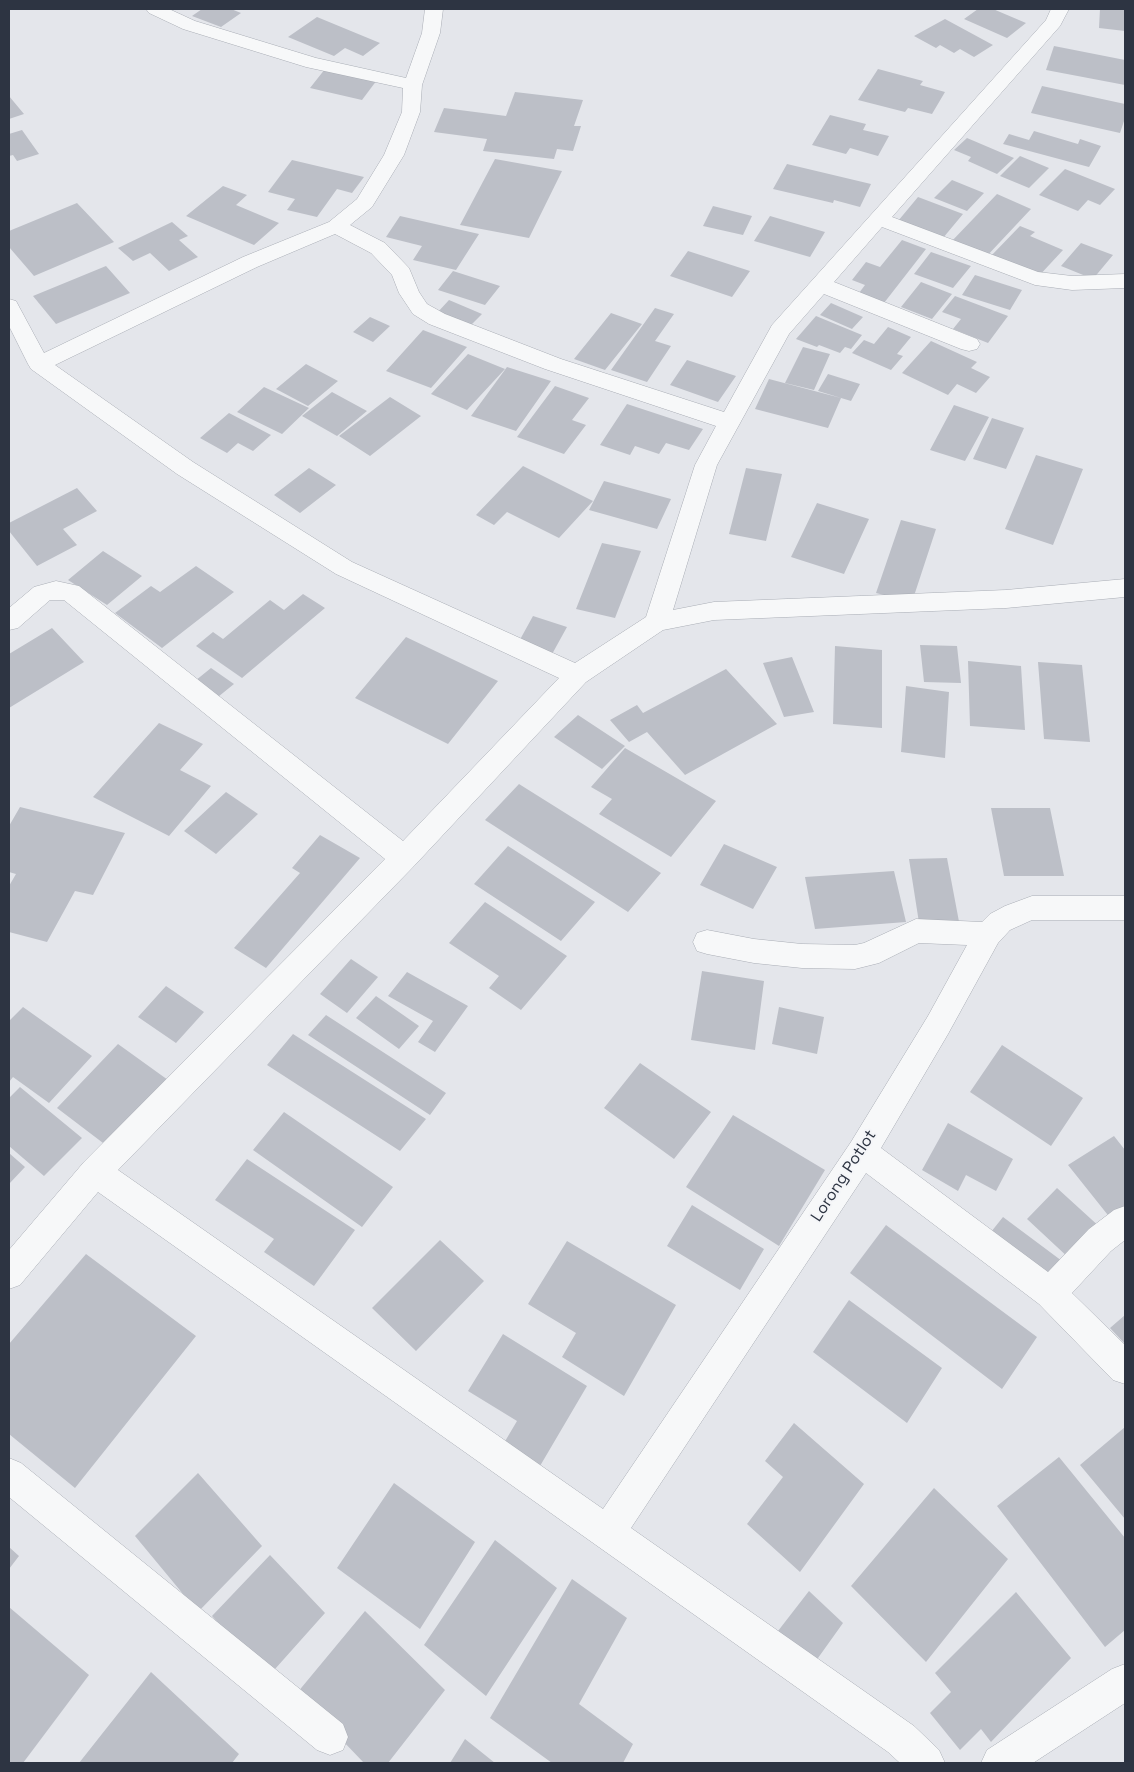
<!DOCTYPE html>
<html>
<head>
<meta charset="utf-8">
<style>
	body { margin:0 }
	#map { position:relative; width:1134px; height:1772px; overflow:hidden; background:#e4e6eb; font-family:"Space Grotesk",sans-serif }
	canvas { display:block }
	.frame { position:absolute; inset:0; border:10px solid #2d3442; pointer-events:none }
</style>
</head>
<body>
<div id="map">
<canvas width="1134" height="1772"></canvas>
<div class="frame"></div>
</div>
<script>
const g = document.querySelector('canvas').getContext('2d');
g.lineJoin = 'round';
function paint(path, color) {
  g.fillStyle = color;
  g.fill(path, 'evenodd');
}
function poly(rows) {
  const path = new Path2D();
  for (const r of rows) {
    path.moveTo(r[0], r[1]);
    for (let i = 2; i < r.length; i += 2) path.lineTo(r[i], r[i + 1]);
  }
  return path;
}
function stroke(path, color, width, dash) {
  g.strokeStyle = color;
  g.lineWidth = width;
  g.lineCap = dash ? 'butt' : 'round';
  g.setLineDash(dash || []);
  g.stroke(path);
}
function label(font, color, halo, rows, align = 'center') {
  g.font = font + ' "Space Grotesk",sans-serif';
  g.lineWidth = 4;
  g.setLineDash([]);
  g.textBaseline = 'middle';
  g.strokeStyle = halo;
  g.fillStyle = color;
  for (const [text, x, y, turn = 0] of rows) {
    g.save();
    g.translate(x, y);
    g.rotate((+turn || 0) * Math.PI / 180);
    g.textAlign = isNaN(turn) ? turn : align;
    if (halo) g.strokeText(text, 0, 0);
    g.fillText(text, 0, 0);
    g.restore();
  }
}
paint(poly([
	[202,9,231,9,241,13,221,27,192,16],
	[978,9,993,9,1026,23,1007,38,964,19],
	[1100,9,1125,9,1125,31,1099,28],
	[317,17,380,43,363,56,345,48,334,56,288,37],
	[945,19,993,45,974,57,960,49,954,53,940,45,936,48,914,36],
	[1054,46,1125,60,1125,85,1046,70],
	[325,69,377,80,362,100,310,88],
	[878,69,923,81,920,85,945,92,932,114,908,108,905,112,858,100],
	[1042,86,1125,104,1125,118,1120,133,1031,113],
	[515,92,583,100,574,126,581,126,573,151,557,149,554,159,483,151,487,139,434,132,444,108,506,116],
	[9,96,24,114,9,119],
	[830,115,866,124,863,130,889,136,878,156,850,148,846,154,812,145],
	[22,130,39,154,17,161,13,155,9,156,9,134],
	[1034,131,1078,144,1080,139,1101,146,1089,167,1003,144,1009,134,1029,140],
	[967,138,1014,158,997,174,968,161,971,157,954,150],
	[1020,156,1049,168,1029,188,1000,176],
	[495,159,562,171,529,238,460,225],
	[292,160,364,177,352,193,337,189,317,217,287,210,295,199,268,192],
	[787,164,871,184,860,207,834,200,833,203,773,189],
	[1065,169,1115,189,1100,205,1088,200,1078,211,1039,195],
	[952,180,984,193,967,211,934,198],
	[223,186,247,195,236,205,279,223,254,245,186,216],
	[997,194,1031,209,985,258,950,243],
	[918,197,963,214,943,238,898,221],
	[77,203,114,242,34,276,9,247,9,231],
	[713,206,752,216,743,235,703,226],
	[400,216,479,234,456,270,413,260,422,246,386,237],
	[770,216,825,232,810,257,754,241],
	[172,222,188,236,179,240,198,257,169,271,150,253,133,261,118,248],
	[1020,226,1035,232,1030,236,1063,250,1037,278,989,258],
	[902,240,926,249,884,303,859,293,865,285,852,280,866,262,880,267],
	[1081,243,1113,255,1093,279,1061,266],
	[688,251,750,271,732,297,670,276],
	[931,252,971,266,953,288,914,274],
	[106,266,130,293,56,324,33,296],
	[453,271,500,286,485,305,438,290],
	[975,275,1022,290,1010,310,962,295],
	[921,282,952,294,932,319,901,307],
	[955,296,1008,316,988,343,953,329,961,319,942,312],
	[449,300,482,314,470,326,437,313],
	[831,303,863,317,852,329,820,315],
	[655,308,674,314,655,341,671,346,647,382,611,370],
	[611,313,642,324,605,370,574,359],
	[816,316,862,335,851,349,845,347,840,353,819,345,817,347,796,339],
	[370,317,390,326,373,342,353,332],
	[888,327,911,337,897,354,903,356,891,370,852,353,864,340,874,344],
	[423,330,467,347,431,388,386,371],
	[931,341,977,362,971,368,990,377,976,393,957,384,948,395,902,373],
	[803,347,830,354,814,390,785,383],
	[468,354,505,369,467,410,431,394],
	[687,360,736,376,718,402,670,385],
	[306,364,338,381,308,406,276,389],
	[507,367,551,381,516,431,471,416],
	[828,374,860,384,851,401,818,391],
	[769,379,841,398,828,428,755,409],
	[555,386,589,398,572,420,586,425,564,454,517,437],
	[264,387,309,408,282,434,237,412],
	[332,392,367,411,337,436,302,416],
	[390,397,421,416,370,456,339,436],
	[627,404,703,429,689,450,666,443,659,454,635,446,630,455,600,445],
	[954,405,989,417,965,461,930,450],
	[229,413,271,435,253,451,238,443,227,453,200,438],
	[992,418,1024,428,1006,469,973,459],
	[1036,455,1083,469,1053,545,1005,529],
	[523,466,593,501,559,538,507,512,494,525,476,515],
	[309,468,336,485,300,513,274,495],
	[746,468,782,474,766,541,729,534],
	[604,481,671,499,657,529,589,510],
	[77,488,97,511,63,529,77,545,37,566,9,531,9,523],
	[817,503,869,519,844,574,791,557],
	[901,520,936,529,912,602,876,593],
	[602,543,641,551,615,618,576,609],
	[103,551,142,576,107,605,68,580],
	[196,566,234,592,162,648,115,613,151,586,160,592],
	[303,594,325,608,242,678,196,646,213,632,223,639,270,600,284,610],
	[533,616,567,627,551,656,517,645],
	[52,628,84,662,9,708,9,654],
	[406,637,498,681,448,744,355,698],
	[920,645,957,646,961,683,924,682],
	[835,646,882,650,882,728,833,724],
	[792,657,814,712,784,717,763,663],
	[968,661,1021,666,1025,730,970,726],
	[1038,662,1082,665,1090,742,1044,739],
	[211,668,234,684,213,701,190,685],
	[726,669,777,724,685,775,647,732,629,742,610,720,637,705,643,713],
	[906,686,949,692,945,758,901,752],
	[578,715,625,746,602,769,554,737],
	[159,723,203,744,180,770,211,786,169,836,93,797],
	[625,748,716,801,671,857,599,814,612,799,591,787],
	[519,784,661,873,628,912,485,820],
	[226,792,258,814,216,854,184,831],
	[20,807,125,833,93,895,75,891,47,942,9,932,9,886,16,874,9,872,9,826],
	[991,808,1050,808,1064,876,1004,876],
	[320,835,360,858,266,968,234,948,300,873,292,868],
	[724,844,777,867,753,909,700,885],
	[508,846,595,902,561,941,474,884],
	[947,858,960,927,920,929,909,859],
	[894,871,906,922,815,929,805,877],
	[485,902,567,956,521,1010,489,988,499,976,449,943],
	[351,959,378,977,347,1013,320,994],
	[702,971,764,981,755,1050,691,1040],
	[407,972,468,1006,435,1052,418,1042,433,1021,388,996],
	[166,986,204,1012,176,1043,138,1017],
	[376,996,419,1026,399,1049,356,1018],
	[23,1007,92,1056,49,1103,13,1077,9,1082,9,1021],
	[779,1007,824,1017,817,1054,772,1044],
	[326,1015,446,1093,430,1115,308,1035],
	[293,1034,426,1119,400,1151,267,1065],
	[118,1044,168,1080,107,1146,57,1108],
	[1002,1045,1083,1098,1051,1146,970,1092],
	[640,1063,711,1112,674,1159,604,1108],
	[20,1087,82,1138,44,1176,9,1146,9,1098],
	[284,1112,393,1187,362,1227,253,1150],
	[733,1115,825,1170,779,1246,686,1187],
	[948,1123,1013,1159,996,1191,966,1175,958,1191,922,1170],
	[1114,1136,1125,1150,1125,1218,1115,1224,1068,1165],
	[9,1153,25,1167,9,1184],
	[247,1159,355,1230,314,1286,264,1252,274,1239,215,1200],
	[1057,1188,1102,1229,1071,1260,1027,1219],
	[692,1205,764,1249,740,1290,667,1246],
	[1003,1217,1062,1261,1046,1283,987,1237],
	[886,1225,1037,1337,1002,1389,850,1273],
	[440,1240,484,1281,416,1351,372,1308],
	[567,1241,676,1305,624,1396,562,1357,576,1333,528,1304],
	[86,1254,196,1336,75,1488,9,1434,9,1344],
	[849,1300,942,1368,907,1423,813,1352],
	[1125,1315,1125,1344,1110,1328],
	[503,1334,587,1386,540,1466,504,1443,517,1421,468,1391],
	[794,1423,864,1484,800,1572,747,1524,783,1477,765,1461],
	[1125,1427,1125,1519,1080,1465],
	[1059,1457,1125,1538,1125,1630,1105,1647,997,1506],
	[198,1473,262,1546,198,1612,135,1536],
	[394,1483,475,1542,420,1629,337,1568],
	[934,1488,1008,1559,926,1662,851,1586],
	[495,1540,557,1588,486,1696,424,1645],
	[9,1547,19,1556,9,1569],
	[270,1555,325,1613,267,1678,212,1616],
	[572,1579,627,1618,579,1704,633,1744,623,1763,552,1763,490,1718],
	[809,1591,843,1623,813,1665,778,1631],
	[1016,1592,1071,1658,991,1742,981,1729,960,1750,930,1713,951,1692,935,1673],
	[9,1607,89,1675,23,1763,9,1763],
	[365,1611,445,1690,388,1763,364,1763,297,1693],
	[151,1672,239,1754,232,1763,79,1763],
	[465,1739,495,1763,450,1763]
]), '#bcbfc7');
const minor = poly([
	[146,9,169,9,195,21,316,58,406,78,422,33,425,9,443,9,440,33,422,85,420,112,404,155,372,207,350,225,385,243,409,268,419,292,427,304,445,314,561,359,724,412,772,325,1046,20,1051,9,1069,9,1060,26,892,217,1038,272,1072,276,1125,274,1125,288,1072,290,1035,285,882,227,834,282,977,339,980,344,977,349,969,351,961,349,824,294,789,334,717,465,673,610,714,602,1006,590,1125,579,1125,597,1006,608,714,620,663,630,586,682,414,866,118,1170,603,1509,851,1142,928,1016,967,945,919,943,879,963,855,969,802,968,754,963,707,954,697,951,693,942,697,933,707,930,754,939,802,944,855,945,864,943,916,919,982,922,990,914,1005,906,1032,896,1125,896,1125,920,1032,920,1010,930,998,943,948,1034,881,1148,1048,1272,1089,1229,1114,1210,1125,1206,1125,1240,1111,1251,1072,1293,1125,1345,1125,1384,1113,1380,1039,1304,866,1173,631,1528,914,1726,939,1750,945,1763,900,1763,888,1752,98,1192,20,1285,9,1289,9,1250,84,1162,385,859,64,600,50,600,18,628,9,630,9,608,34,587,56,581,79,586,403,841,559,678,336,574,177,474,31,369,28,364,9,326,9,299,16,301,44,353,243,257,329,222,357,199,384,155,402,112,403,88,306,67,183,29,149,13,146,9],
	[335,234,371,253,392,275,399,293,413,314,429,324,545,369,716,426,695,465,646,617,575,663,352,562,193,462,55,365,257,267,335,234],
	[9,1458,21,1463,343,1724,348,1737,343,1750,330,1755,317,1750,9,1497,9,1458],
	[1125,1664,1125,1703,1033,1763,981,1763,987,1750,1112,1669,1125,1664]
]);
stroke(minor, '#a9adb5', 1);
paint(minor, '#f7f8f9');
label('16px', '#2d3442', '#f4f5f8', [
	["Lorong Potlot",844,1176,-57]
]);
</script>
</body>
</html>
